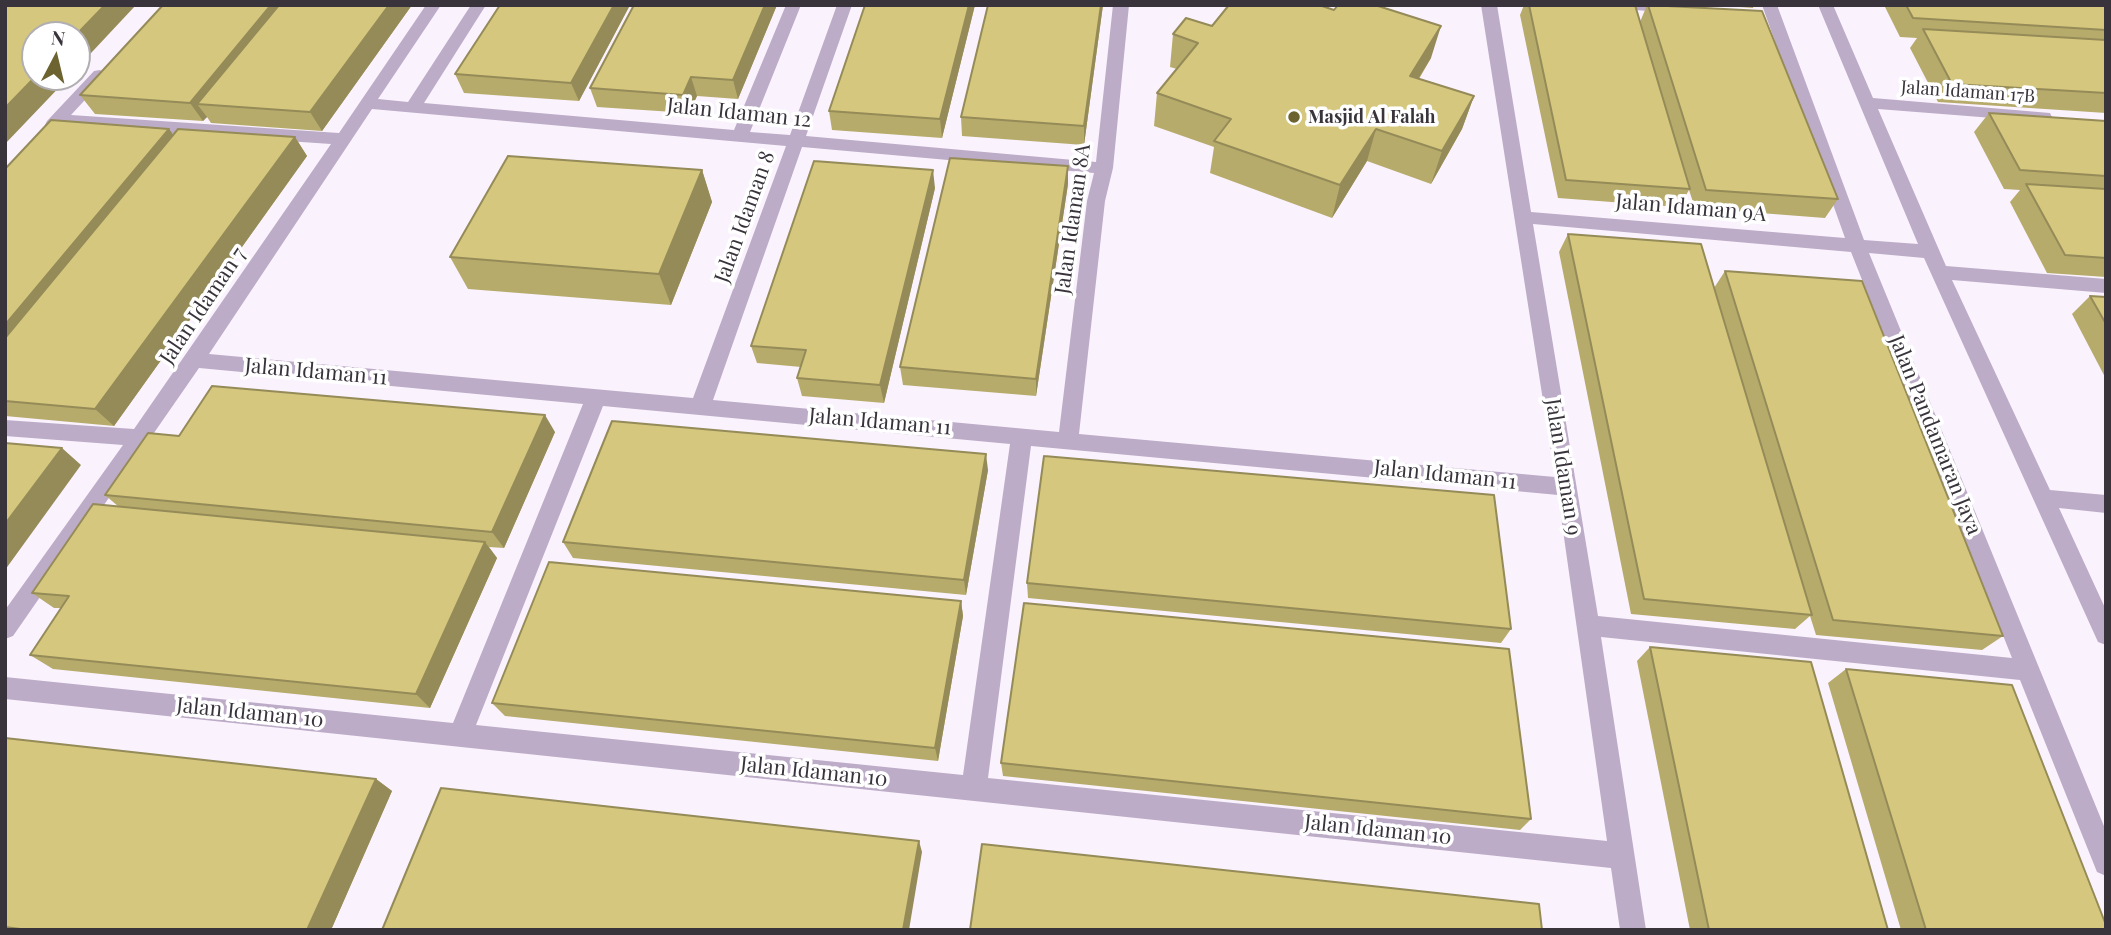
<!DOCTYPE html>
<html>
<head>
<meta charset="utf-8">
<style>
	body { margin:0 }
	#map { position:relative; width:2111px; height:935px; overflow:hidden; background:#faf3fe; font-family:"Playfair Display",serif }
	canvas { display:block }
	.frame { position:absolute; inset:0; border:7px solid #39343c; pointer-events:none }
	.north { position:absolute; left:21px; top:21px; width:70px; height:70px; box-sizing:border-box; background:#fff; border:2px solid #b0aeb1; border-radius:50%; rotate:7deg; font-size:19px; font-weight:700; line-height:28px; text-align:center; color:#39343c }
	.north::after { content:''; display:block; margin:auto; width:24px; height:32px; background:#6d6330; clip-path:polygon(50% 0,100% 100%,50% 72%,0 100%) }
</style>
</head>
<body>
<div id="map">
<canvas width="2111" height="935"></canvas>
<div class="frame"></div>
<div class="north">N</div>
</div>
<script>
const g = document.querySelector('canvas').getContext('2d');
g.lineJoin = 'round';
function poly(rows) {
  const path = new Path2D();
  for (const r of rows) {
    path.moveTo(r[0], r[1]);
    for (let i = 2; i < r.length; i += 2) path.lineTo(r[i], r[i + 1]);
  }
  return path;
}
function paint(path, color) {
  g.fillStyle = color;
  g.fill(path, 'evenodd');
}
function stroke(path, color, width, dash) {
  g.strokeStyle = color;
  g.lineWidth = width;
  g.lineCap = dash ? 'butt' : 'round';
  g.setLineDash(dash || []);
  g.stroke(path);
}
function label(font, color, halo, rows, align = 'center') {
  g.font = font + ' "Playfair Display",serif';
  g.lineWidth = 7;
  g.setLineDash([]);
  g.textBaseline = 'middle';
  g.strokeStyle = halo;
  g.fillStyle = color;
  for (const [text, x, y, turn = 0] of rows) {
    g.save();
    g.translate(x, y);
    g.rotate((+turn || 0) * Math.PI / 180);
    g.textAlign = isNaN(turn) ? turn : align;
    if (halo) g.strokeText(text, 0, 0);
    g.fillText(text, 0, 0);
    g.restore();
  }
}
paint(poly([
	[426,5,441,5,378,99,408,102,471,5,486,5,424,103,734,130,786,5,801,5,750,132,790,135,837,5,852,5,806,136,1096,162,1113,5,1129,5,1113,168,1105,201,1079,434,1555,477,1481,5,1497,5,1531,212,1845,238,1762,5,1777,5,1864,240,1918,244,1818,5,1833,5,1873,98,2050,113,2052,117,2044,122,1878,109,1946,266,2106,279,2106,293,1952,280,2050,490,2106,495,2106,513,2059,508,2106,610,2106,645,2098,642,1924,258,1869,253,2106,831,2106,876,2097,872,2020,680,1601,637,1646,930,1620,930,1611,868,5,699,5,677,453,723,583,404,199,368,13,636,5,639,5,610,123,445,5,436,5,420,134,429,331,144,62,126,53,130,45,125,47,121,94,71,100,70,108,75,71,115,339,133,426,5],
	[372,109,786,146,693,398,209,354,372,109],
	[802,147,1094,173,1087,201,1059,432,713,400,802,147],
	[1533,224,1851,252,2012,658,1598,616,1533,224],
	[603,406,1010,444,963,775,476,725,603,406],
	[1031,446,1558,495,1607,841,988,778,1031,446],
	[1628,5,1681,5,1683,8,1675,13,1635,10,1628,5]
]), '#bdacc7');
paint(poly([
	[412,5,322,131,211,123,207,117,203,121,95,114,80,95],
	[500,5,630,5,579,101,464,93,455,74],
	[777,5,738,99,697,96,689,113,597,107,590,88],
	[865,5,975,5,942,138,832,130,829,111],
	[1103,5,1084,145,962,136,961,117],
	[1524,5,1635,5,1640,22,1647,5,1662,5,1838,199,1825,218,1695,208,1689,190,1679,207,1558,198,1520,15],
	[1713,5,1754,5,1753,8],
	[1884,5,2106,5,2106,113,1938,102,1910,48,1917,38,1900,37],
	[1212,26,1431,58,1419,79,1474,96,1462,129,1431,184,1367,161,1332,218,1210,173,1214,147,1154,126,1157,93,1177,69,1170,67,1173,34],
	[1989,113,2106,121,2106,277,2047,273,2010,202,2020,190,2004,189,1974,132],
	[174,135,295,137,307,156,114,426,5,416,5,169],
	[702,170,712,202,671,305,468,289,450,257],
	[1068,184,1036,396,903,385,900,367],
	[935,188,884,403,802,396,797,378,801,367,757,363,751,346],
	[1568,234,1714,288,1725,271,2003,636,1982,650,1816,635,1810,616,1795,629,1631,614,1559,252],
	[2090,296,2106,297,2106,379,2072,314],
	[555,432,504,548,489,547,497,558,430,708,53,669,30,655,61,608,54,608,32,593,119,507,105,495,179,436],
	[988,470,966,595,573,558,563,542],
	[1027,583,1511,629,1501,643,1028,598],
	[961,601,963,616,938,761,505,716,492,703],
	[1650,647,1888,930,1690,930,1637,661],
	[1846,669,2106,930,1901,930,1828,683],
	[5,738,376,779,392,791,331,930,5,930],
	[1001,763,1531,819,1520,830,1003,776]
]), '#b7ab6c');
paint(poly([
	[105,5,136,5,77,68,77,35,76,35],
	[271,5,298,5,197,104,207,117,203,121,190,103],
	[389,5,412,5,322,131,310,112],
	[614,5,630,5,579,101,571,83],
	[765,5,777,5,738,99,733,80],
	[969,5,975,5,942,138,940,119],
	[1101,5,1103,5,1084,145,1084,126],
	[1441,26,1431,58,1400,108,1410,76],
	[35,77,69,77,5,144,5,108],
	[691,77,697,96,689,113,683,95],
	[1474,96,1462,129,1431,184,1442,151],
	[169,129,183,147,5,367,5,325],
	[1376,129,1367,161,1332,218,1340,185],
	[295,137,307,156,114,426,95,409],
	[1068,166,1068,184,1036,396,1036,379],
	[702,170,712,202,671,305,659,274],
	[933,170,935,188,884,403,880,385],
	[545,415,555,432,504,548,492,532],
	[62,448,81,465,5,570,5,524],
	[986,454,988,470,966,595,964,580],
	[485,542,497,558,430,708,416,694],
	[961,601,963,616,938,761,935,748],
	[376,779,392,791,331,930,307,930],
	[919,841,922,852,909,930,903,930]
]), '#958b58');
const building = poly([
	[5,5,105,5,76,35,35,35,35,77,5,108,5,5],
	[163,5,271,5,190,103,80,95,163,5],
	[279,5,389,5,310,112,197,104,279,5],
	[500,5,614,5,571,83,455,74,500,5],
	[634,5,765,5,733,80,691,77,683,95,590,88,634,5],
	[865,5,969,5,940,119,829,111,865,5],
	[988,5,1101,5,1084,126,961,117,988,5],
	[1229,5,1319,5,1334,10,1338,5,1375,5,1441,26,1410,76,1474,96,1442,151,1376,129,1340,185,1214,141,1231,119,1157,93,1198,43,1173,34,1186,18,1212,26,1229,5],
	[1529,5,1635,5,1690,189,1566,180,1529,5],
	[1648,5,1762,11,1838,199,1706,190,1648,5],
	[1906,5,2106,5,2106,30,1913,18,1906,5],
	[1923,29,2106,40,2106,93,1952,84,1923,29],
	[1989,113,2106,121,2106,176,2020,170,1989,113],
	[51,120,169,129,5,325,5,169,51,120],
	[178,129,295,137,95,409,5,401,5,338,178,129],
	[508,156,702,170,659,274,450,257,508,156],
	[950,158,1068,166,1036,379,900,367,950,158],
	[814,161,933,170,880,385,797,378,806,350,751,346,814,161],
	[2026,184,2106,189,2106,258,2065,255,2026,184],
	[1568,234,1701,244,1812,615,1644,599,1568,234],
	[1725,271,1862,281,2003,636,1833,620,1725,271],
	[2090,296,2106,297,2106,324,2090,296],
	[212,386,545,415,492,532,105,495,148,433,179,436,212,386],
	[612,421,986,454,964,580,563,542,612,421],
	[5,443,62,448,5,524,5,443],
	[1044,456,1494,495,1511,629,1027,583,1044,456],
	[93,504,485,542,416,694,30,655,69,596,32,593,93,504],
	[549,562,961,601,935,748,492,703,549,562],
	[1024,603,1509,649,1531,819,1001,763,1024,603],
	[1650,647,1811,662,1888,930,1709,930,1650,647],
	[1846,669,2012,685,2106,925,2106,930,1926,930,1846,669],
	[5,738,376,779,307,930,28,930,5,927,5,738],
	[441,788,919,841,903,930,382,930,441,788],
	[982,844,1539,904,1542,930,970,930,982,844]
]);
paint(building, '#d5c77d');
stroke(building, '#958b58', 2);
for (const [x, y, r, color] of [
	[1294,117,7,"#6d6330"]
]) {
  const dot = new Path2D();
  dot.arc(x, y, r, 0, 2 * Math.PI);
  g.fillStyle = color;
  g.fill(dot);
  stroke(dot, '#fff', 2.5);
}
label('18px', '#39343c', '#fff', [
	["Jalan Idaman 17B",1968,92,4]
]);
label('bold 18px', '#39343c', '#fff', [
	["Masjid Al Falah",1308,117]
], 'left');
label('21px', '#39343c', '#fff', [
	["Jalan Idaman 12",739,113,6],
	["Jalan Idaman 9A",1691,208,5],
	["Jalan Idaman 8",745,217,-70],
	["Jalan Idaman 8A",1073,219,-82],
	["Jalan Idaman 7",203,306,-56],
	["Jalan Idaman 11",316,372,5],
	["Jalan Idaman 11",880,422,5],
	["Jalan Pandamaran Jaya",1935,435,68],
	["Jalan Idaman 9",1563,467,81],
	["Jalan Idaman 11",1445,475,6],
	["Jalan Idaman 10",250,713,6],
	["Jalan Idaman 10",814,772,6],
	["Jalan Idaman 10",1378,830,6]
]);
</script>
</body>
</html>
